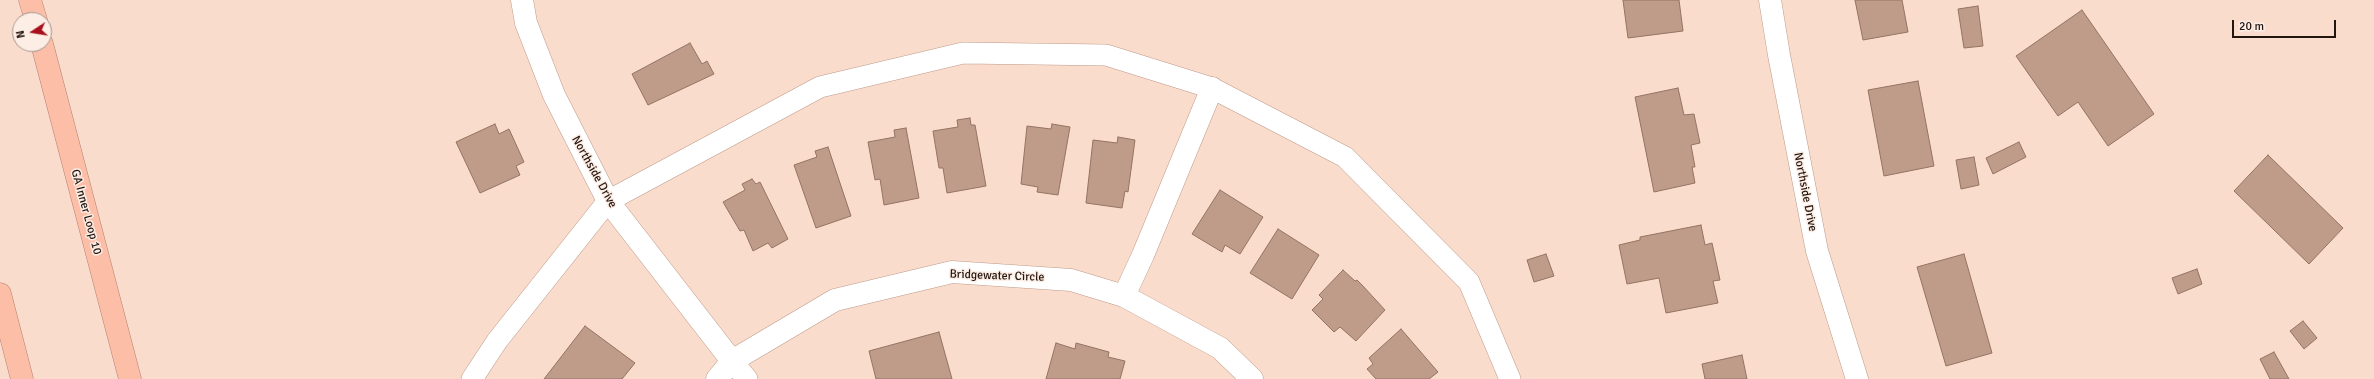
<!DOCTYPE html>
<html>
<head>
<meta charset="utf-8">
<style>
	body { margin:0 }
	#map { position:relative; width:2374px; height:379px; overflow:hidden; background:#fadccd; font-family:Signika,sans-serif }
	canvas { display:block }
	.north { position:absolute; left:12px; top:12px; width:40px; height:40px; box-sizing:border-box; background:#fcede5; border:1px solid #a5978f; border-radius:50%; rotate:258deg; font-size:11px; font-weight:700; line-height:16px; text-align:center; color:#23160f }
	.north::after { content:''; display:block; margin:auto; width:14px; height:18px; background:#a7101c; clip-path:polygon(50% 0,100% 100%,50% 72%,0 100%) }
	.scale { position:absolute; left:2232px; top:20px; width:104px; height:18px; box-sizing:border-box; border:2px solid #23160f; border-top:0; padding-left:5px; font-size:12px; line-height:14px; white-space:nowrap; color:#23160f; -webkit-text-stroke:3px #fcede5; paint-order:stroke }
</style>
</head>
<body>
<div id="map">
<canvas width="2374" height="379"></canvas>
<div class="north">N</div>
<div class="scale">20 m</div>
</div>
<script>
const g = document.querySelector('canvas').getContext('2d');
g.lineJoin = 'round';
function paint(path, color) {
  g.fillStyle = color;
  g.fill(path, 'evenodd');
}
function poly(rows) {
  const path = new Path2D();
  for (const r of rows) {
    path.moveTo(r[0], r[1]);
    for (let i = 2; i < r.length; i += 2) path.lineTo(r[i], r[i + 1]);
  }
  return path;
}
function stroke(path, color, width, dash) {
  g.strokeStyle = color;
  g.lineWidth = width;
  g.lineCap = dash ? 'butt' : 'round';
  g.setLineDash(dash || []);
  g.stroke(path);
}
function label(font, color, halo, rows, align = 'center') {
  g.font = font + ' Signika,sans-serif';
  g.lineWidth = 3;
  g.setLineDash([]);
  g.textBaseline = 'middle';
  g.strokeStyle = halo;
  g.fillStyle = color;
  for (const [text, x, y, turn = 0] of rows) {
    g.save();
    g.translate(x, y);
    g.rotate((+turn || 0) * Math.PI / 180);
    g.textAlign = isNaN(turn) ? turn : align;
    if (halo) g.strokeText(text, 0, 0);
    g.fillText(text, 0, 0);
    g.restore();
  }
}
const building = poly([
	[1623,0,1679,0,1683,31,1628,38,1623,0],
	[1855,0,1902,0,1908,32,1863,40,1855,0],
	[1978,6,1983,46,1964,48,1958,9,1978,6],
	[2082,10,2154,114,2108,146,2078,102,2058,116,2016,56,2082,10],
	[690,43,702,64,707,61,714,74,648,105,632,74,690,43],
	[1918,81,1934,166,1884,176,1868,90,1918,81],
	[1678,88,1684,115,1694,114,1700,143,1691,145,1695,167,1692,167,1695,183,1654,192,1635,97,1678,88],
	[970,118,971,125,975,125,986,186,947,193,943,168,939,168,933,131,958,127,957,120,970,118],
	[495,124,499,134,509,129,524,162,516,166,520,175,480,193,456,142,495,124],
	[1052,124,1070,127,1058,195,1037,192,1038,187,1021,184,1027,126,1051,129,1052,124],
	[906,128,919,198,884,205,880,179,875,180,868,142,895,137,894,130,906,128],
	[1118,137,1135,140,1128,192,1125,191,1122,208,1086,203,1093,140,1117,143,1118,137],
	[2019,142,2026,157,1993,174,1986,158,2019,142],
	[828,147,851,216,816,228,794,165,817,157,815,151,828,147],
	[2268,155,2343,228,2309,264,2234,191,2268,155],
	[1974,157,1979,185,1961,189,1956,160,1974,157],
	[752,179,756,184,760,182,788,239,772,248,768,243,753,251,744,230,740,231,723,202,745,190,742,184,752,179],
	[1220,190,1263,217,1240,254,1225,245,1222,252,1192,234,1220,190],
	[1701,225,1705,245,1712,243,1720,280,1713,281,1718,303,1666,313,1659,278,1627,284,1619,245,1640,240,1640,237,1701,225],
	[1278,229,1319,255,1292,299,1250,273,1278,229],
	[1546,254,1554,276,1534,282,1527,260,1546,254],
	[1964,254,1992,353,1946,366,1917,267,1964,254],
	[2197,269,2202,284,2178,294,2172,278,2197,269],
	[1343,270,1355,281,1357,280,1363,286,1385,310,1356,341,1340,327,1334,332,1312,310,1323,299,1319,295,1343,270],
	[2303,321,2317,338,2304,349,2290,331,2303,321],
	[585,326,635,363,622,379,544,379,585,326],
	[1401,329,1438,372,1429,379,1376,379,1367,369,1373,364,1369,358,1401,329],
	[939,332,952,379,876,379,869,351,939,332],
	[1056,343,1075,349,1076,343,1109,352,1108,357,1125,361,1120,379,1046,379,1056,343],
	[2274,352,2289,379,2270,379,2260,359,2274,352],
	[1742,355,1747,379,1705,379,1702,364,1742,355]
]);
paint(building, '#bf9c8a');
stroke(building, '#947362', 1);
const lane = poly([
	[732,361,747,379],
	[472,379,497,341,608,201,820,87,963,53,1106,55,1212,88,1345,157,1469,282,1510,379]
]);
const street = poly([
	[522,0,526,23,554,95,608,201,732,361],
	[1770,0,1779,55,1817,251,1857,379],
	[1124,296,1143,255,1212,88],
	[717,379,732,361,835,300,952,272,1071,280,1124,296,1220,348,1252,379]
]);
const highway = poly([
	[30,0,36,20],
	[42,44,130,379],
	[0,294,22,379]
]);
stroke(lane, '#be9b89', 22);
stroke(street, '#be9b89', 23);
stroke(highway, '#b18372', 23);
stroke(lane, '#fff', 21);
stroke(street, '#fff', 22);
stroke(highway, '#fdbea8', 22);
label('12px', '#23160f', '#fcede5', [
	["Northside Drive",594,172,61],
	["Northside Drive",1805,192,79],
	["GA Inner Loop 10",86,212,75],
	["Bridgewater Circle",997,276,2]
]);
</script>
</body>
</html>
